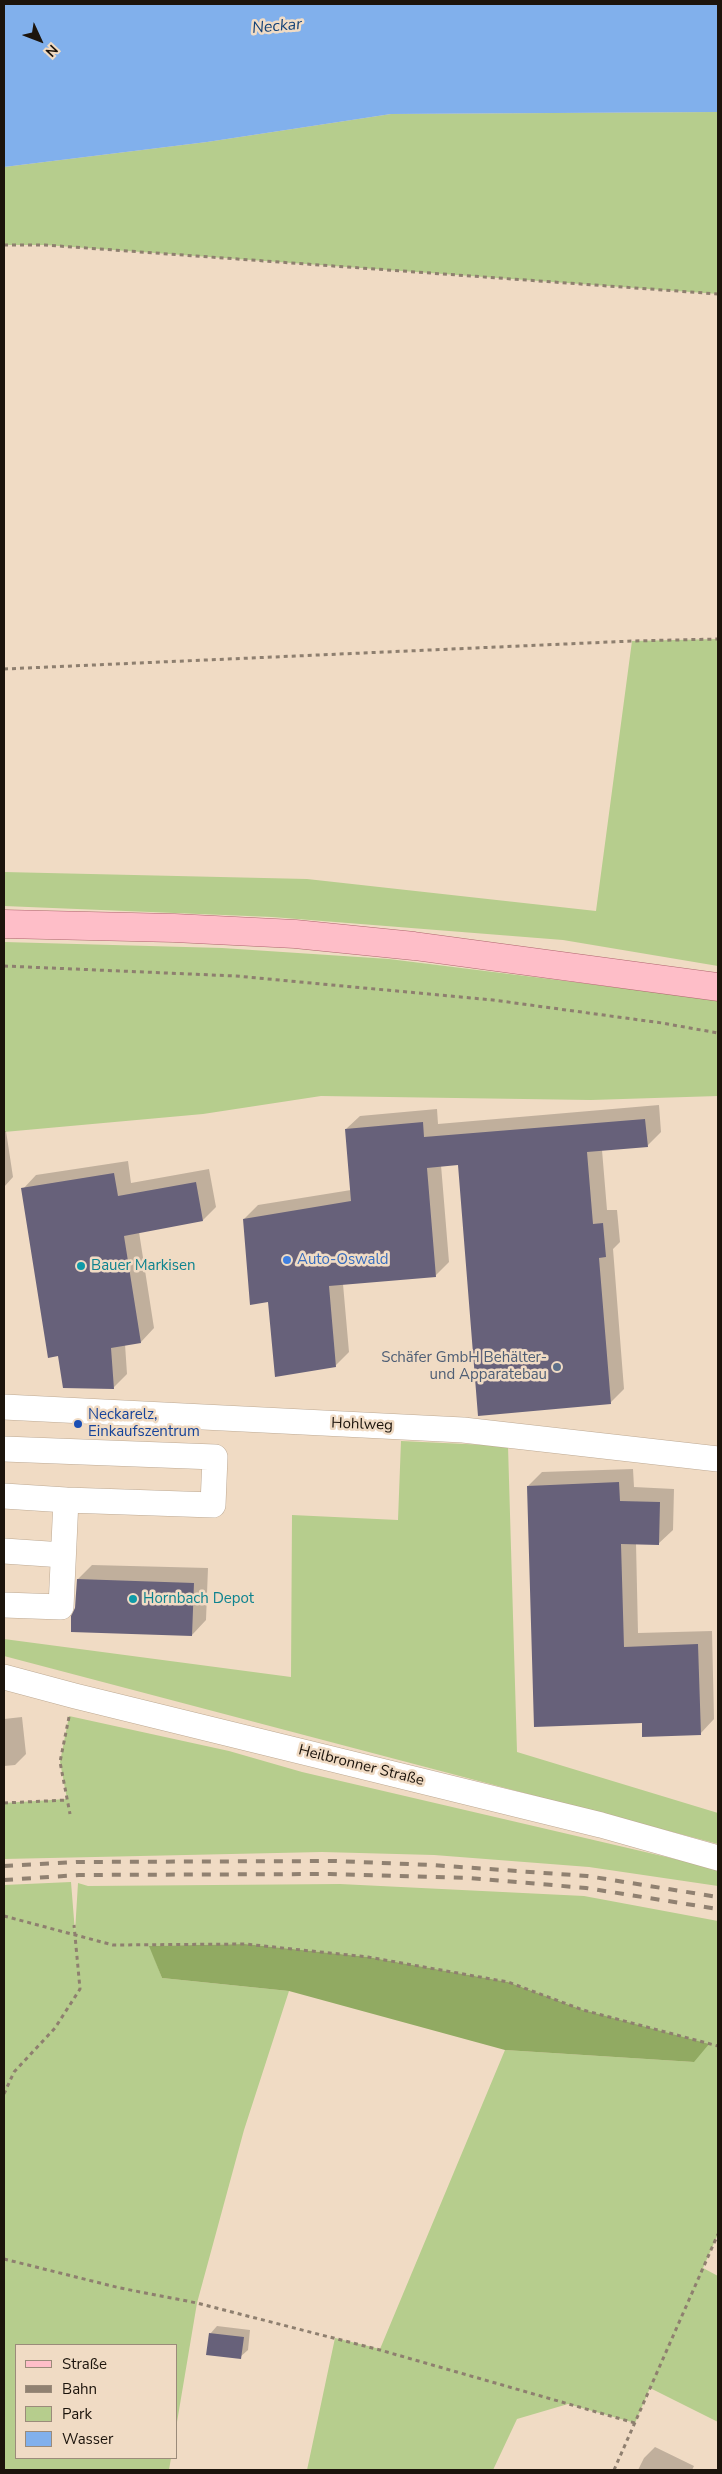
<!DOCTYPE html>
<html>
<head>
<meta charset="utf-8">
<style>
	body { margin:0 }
	#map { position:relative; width:722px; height:2474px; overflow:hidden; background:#f0dbc4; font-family:"Nunito Sans",sans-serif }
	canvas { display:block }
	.frame { position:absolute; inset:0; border:5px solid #1c140c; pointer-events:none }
	.legend { position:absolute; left:15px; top:2344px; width:162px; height:115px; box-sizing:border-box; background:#f0dbc4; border:1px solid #9b8b7a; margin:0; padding:6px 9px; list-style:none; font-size:15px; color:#1c140c }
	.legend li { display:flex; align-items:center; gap:10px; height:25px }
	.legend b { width:25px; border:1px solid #9b8b7a }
	.north { position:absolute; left:15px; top:15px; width:50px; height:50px; -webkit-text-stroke:4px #f0dbc4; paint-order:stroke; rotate:133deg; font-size:14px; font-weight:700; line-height:20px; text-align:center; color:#1c140c }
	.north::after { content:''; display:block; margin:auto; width:18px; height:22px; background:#1c140c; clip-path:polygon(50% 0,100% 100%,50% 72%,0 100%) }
</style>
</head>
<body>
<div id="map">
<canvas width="722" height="2474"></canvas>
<div class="frame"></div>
<ul class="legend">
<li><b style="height:6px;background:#febec8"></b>Straße</li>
<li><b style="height:6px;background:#908171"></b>Bahn</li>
<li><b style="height:14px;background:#b6cd8d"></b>Park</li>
<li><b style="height:14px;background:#81b0ec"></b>Wasser</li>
</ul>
<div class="north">N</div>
</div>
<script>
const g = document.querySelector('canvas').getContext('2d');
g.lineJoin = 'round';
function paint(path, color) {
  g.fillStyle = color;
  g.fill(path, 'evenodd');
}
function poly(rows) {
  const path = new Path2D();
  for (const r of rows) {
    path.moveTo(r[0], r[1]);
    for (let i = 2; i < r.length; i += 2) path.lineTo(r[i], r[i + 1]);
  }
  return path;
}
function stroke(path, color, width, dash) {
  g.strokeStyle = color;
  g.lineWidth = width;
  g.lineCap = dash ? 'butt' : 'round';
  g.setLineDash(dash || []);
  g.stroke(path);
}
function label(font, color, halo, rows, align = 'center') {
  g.font = font + ' "Nunito Sans",sans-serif';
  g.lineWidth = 5;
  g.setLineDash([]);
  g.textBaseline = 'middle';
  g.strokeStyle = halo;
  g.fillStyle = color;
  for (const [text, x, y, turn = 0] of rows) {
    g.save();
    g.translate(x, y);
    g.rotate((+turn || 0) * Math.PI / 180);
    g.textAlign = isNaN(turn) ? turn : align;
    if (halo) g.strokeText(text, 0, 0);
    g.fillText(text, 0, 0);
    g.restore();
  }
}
paint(poly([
	[718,112,718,294,45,245,4,245,4,167,207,142,391,114],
	[718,639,718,966,563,940,272,917,4,906,4,872,307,879,596,911,632,641],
	[4,942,222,948,389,959,718,1000,718,1096,591,1100,321,1096,203,1114,4,1132],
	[401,1441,508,1446,517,1752,718,1813,718,1844,4,1656,4,1639,291,1677,292,1515,398,1520],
	[69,1716,229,1751,302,1772,718,1869,718,1886,589,1867,434,1855,322,1852,4,1859,4,1803,67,1799,60,1762],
	[71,1882,75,1932,78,1883,88,1886,340,1884,584,1896,718,1921,718,2234,703,2268,718,2276,718,2422,650,2388,635,2423,568,2404,517,2419,493,2470,307,2470,335,2338,380,2349,505,2050,694,2062,583,2010,508,1982,368,1957,245,1944,150,1946,162,1978,289,1991,244,2130,197,2303,176,2428,176,2345,16,2345,16,2458,171,2458,169,2470,4,2470,4,1885]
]), '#b6cd8d');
paint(poly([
	[245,1944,368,1957,508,1982,583,2010,709,2044,694,2062,505,2050,289,1991,162,1978,149,1946]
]), '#91aa62');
paint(poly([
	[4,4,718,4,718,112,391,114,207,142,4,167]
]), '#81b0ec');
paint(poly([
	[659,1105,661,1132,647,1146,602,1150,607,1210,617,1210,620,1242,613,1249,624,1389,610,1403,459,1164,441,1165,449,1262,435,1276,343,1284,349,1352,335,1366,269,1301,244,1219,258,1205,351,1190,346,1129,360,1116,437,1109,438,1124],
	[6,1131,13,1177,4,1187,4,1132],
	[128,1161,131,1183,209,1169,216,1207,203,1220,139,1232,154,1328,141,1342,125,1344,127,1374,113,1388,59,1355,23,1189,36,1175],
	[633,1469,634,1487,674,1489,673,1530,658,1544,636,1543,638,1633,712,1631,714,1719,700,1734,643,1722,528,1486,542,1472],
	[92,1565,208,1568,206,1620,192,1635,77,1608,78,1579],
	[22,1717,26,1754,15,1765,4,1766,4,1719],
	[217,2326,250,2330,248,2350,240,2357,210,2334],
	[655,2447,694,2466,692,2470,638,2470,644,2458]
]), '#0003');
paint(poly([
	[645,1119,648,1147,587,1152,593,1224,603,1223,606,1257,599,1258,611,1404,478,1416,458,1165,427,1168,436,1277,329,1286,336,1367,275,1377,268,1302,250,1305,243,1219,351,1201,345,1129,423,1122,424,1137],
	[114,1173,118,1196,196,1182,203,1221,124,1236,141,1343,111,1348,114,1389,63,1388,58,1356,48,1358,21,1188],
	[619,1482,620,1501,660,1502,659,1545,621,1544,624,1647,698,1644,701,1735,642,1737,642,1723,534,1727,527,1486],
	[77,1579,194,1583,192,1636,71,1632,71,1616,75,1608],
	[209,2333,244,2337,241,2359,206,2355]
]), '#67617a');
const minor = poly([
	[4,1407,463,1430,718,1459],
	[4,1449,215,1457,213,1505,66,1500,61,1607,4,1605],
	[4,1496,66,1500],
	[4,1551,63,1555],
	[4,1677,75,1696,601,1825,718,1858]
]);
const major = poly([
	[4,924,174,928,295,934,414,946,718,987]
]);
stroke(minor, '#bda993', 26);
stroke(major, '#ae666e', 29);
stroke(poly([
	[4,245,45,245,718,294],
	[4,669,632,641,718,639],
	[4,966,236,976,493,1000,662,1023,718,1033],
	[69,1717,60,1762,70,1814],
	[4,1803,67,1800],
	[4,1916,113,1945,245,1944,368,1957,508,1982,583,2010,718,2046],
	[4,2094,14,2072,55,2028,80,1989,74,1925],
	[4,2259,120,2288,197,2303,380,2350,635,2423],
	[614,2470,718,2234]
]), '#8e7f6f', 3, [4, 4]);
stroke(minor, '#fff', 25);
stroke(major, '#febec8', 28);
stroke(poly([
	[4,1866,76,1862,334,1861,432,1865,587,1876,718,1897],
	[4,1880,79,1875,330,1874,470,1878,586,1888,718,1909]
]), '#908171', 4, [9, 9]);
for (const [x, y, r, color] of [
	[287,1260,5,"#3f7fe0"],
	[81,1266,5,"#0f9aa8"],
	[557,1367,5,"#5c6f8a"],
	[78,1424,5,"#1a4fb4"],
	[133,1599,5,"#0f9aa8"]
]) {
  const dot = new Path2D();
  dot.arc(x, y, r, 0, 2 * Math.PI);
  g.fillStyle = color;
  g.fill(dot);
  stroke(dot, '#f0dbc4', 2);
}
label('15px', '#366cbe', '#f0dbc4', [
	["Auto-Oswald",297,1260]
], 'left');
label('15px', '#0d838f', '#f0dbc4', [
	["Bauer Markisen",91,1266],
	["Hornbach Depot",143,1599]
], 'left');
label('15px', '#4e5e75', '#f0dbc4', [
	["Schäfer GmbH Behälter-",547,1358],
	["und Apparatebau",547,1375]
], 'right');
label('15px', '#164399', '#f0dbc4', [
	["Neckarelz,",88,1415],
	["Einkaufszentrum",88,1432]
], 'left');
label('15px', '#1c140c', '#f0dbc4', [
	["Hohlweg",362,1425,2],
	["Heilbronner Straße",361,1766,14]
]);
label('italic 16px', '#124177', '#f0dbc4', [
	["Neckar",277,27,-5]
]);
</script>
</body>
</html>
